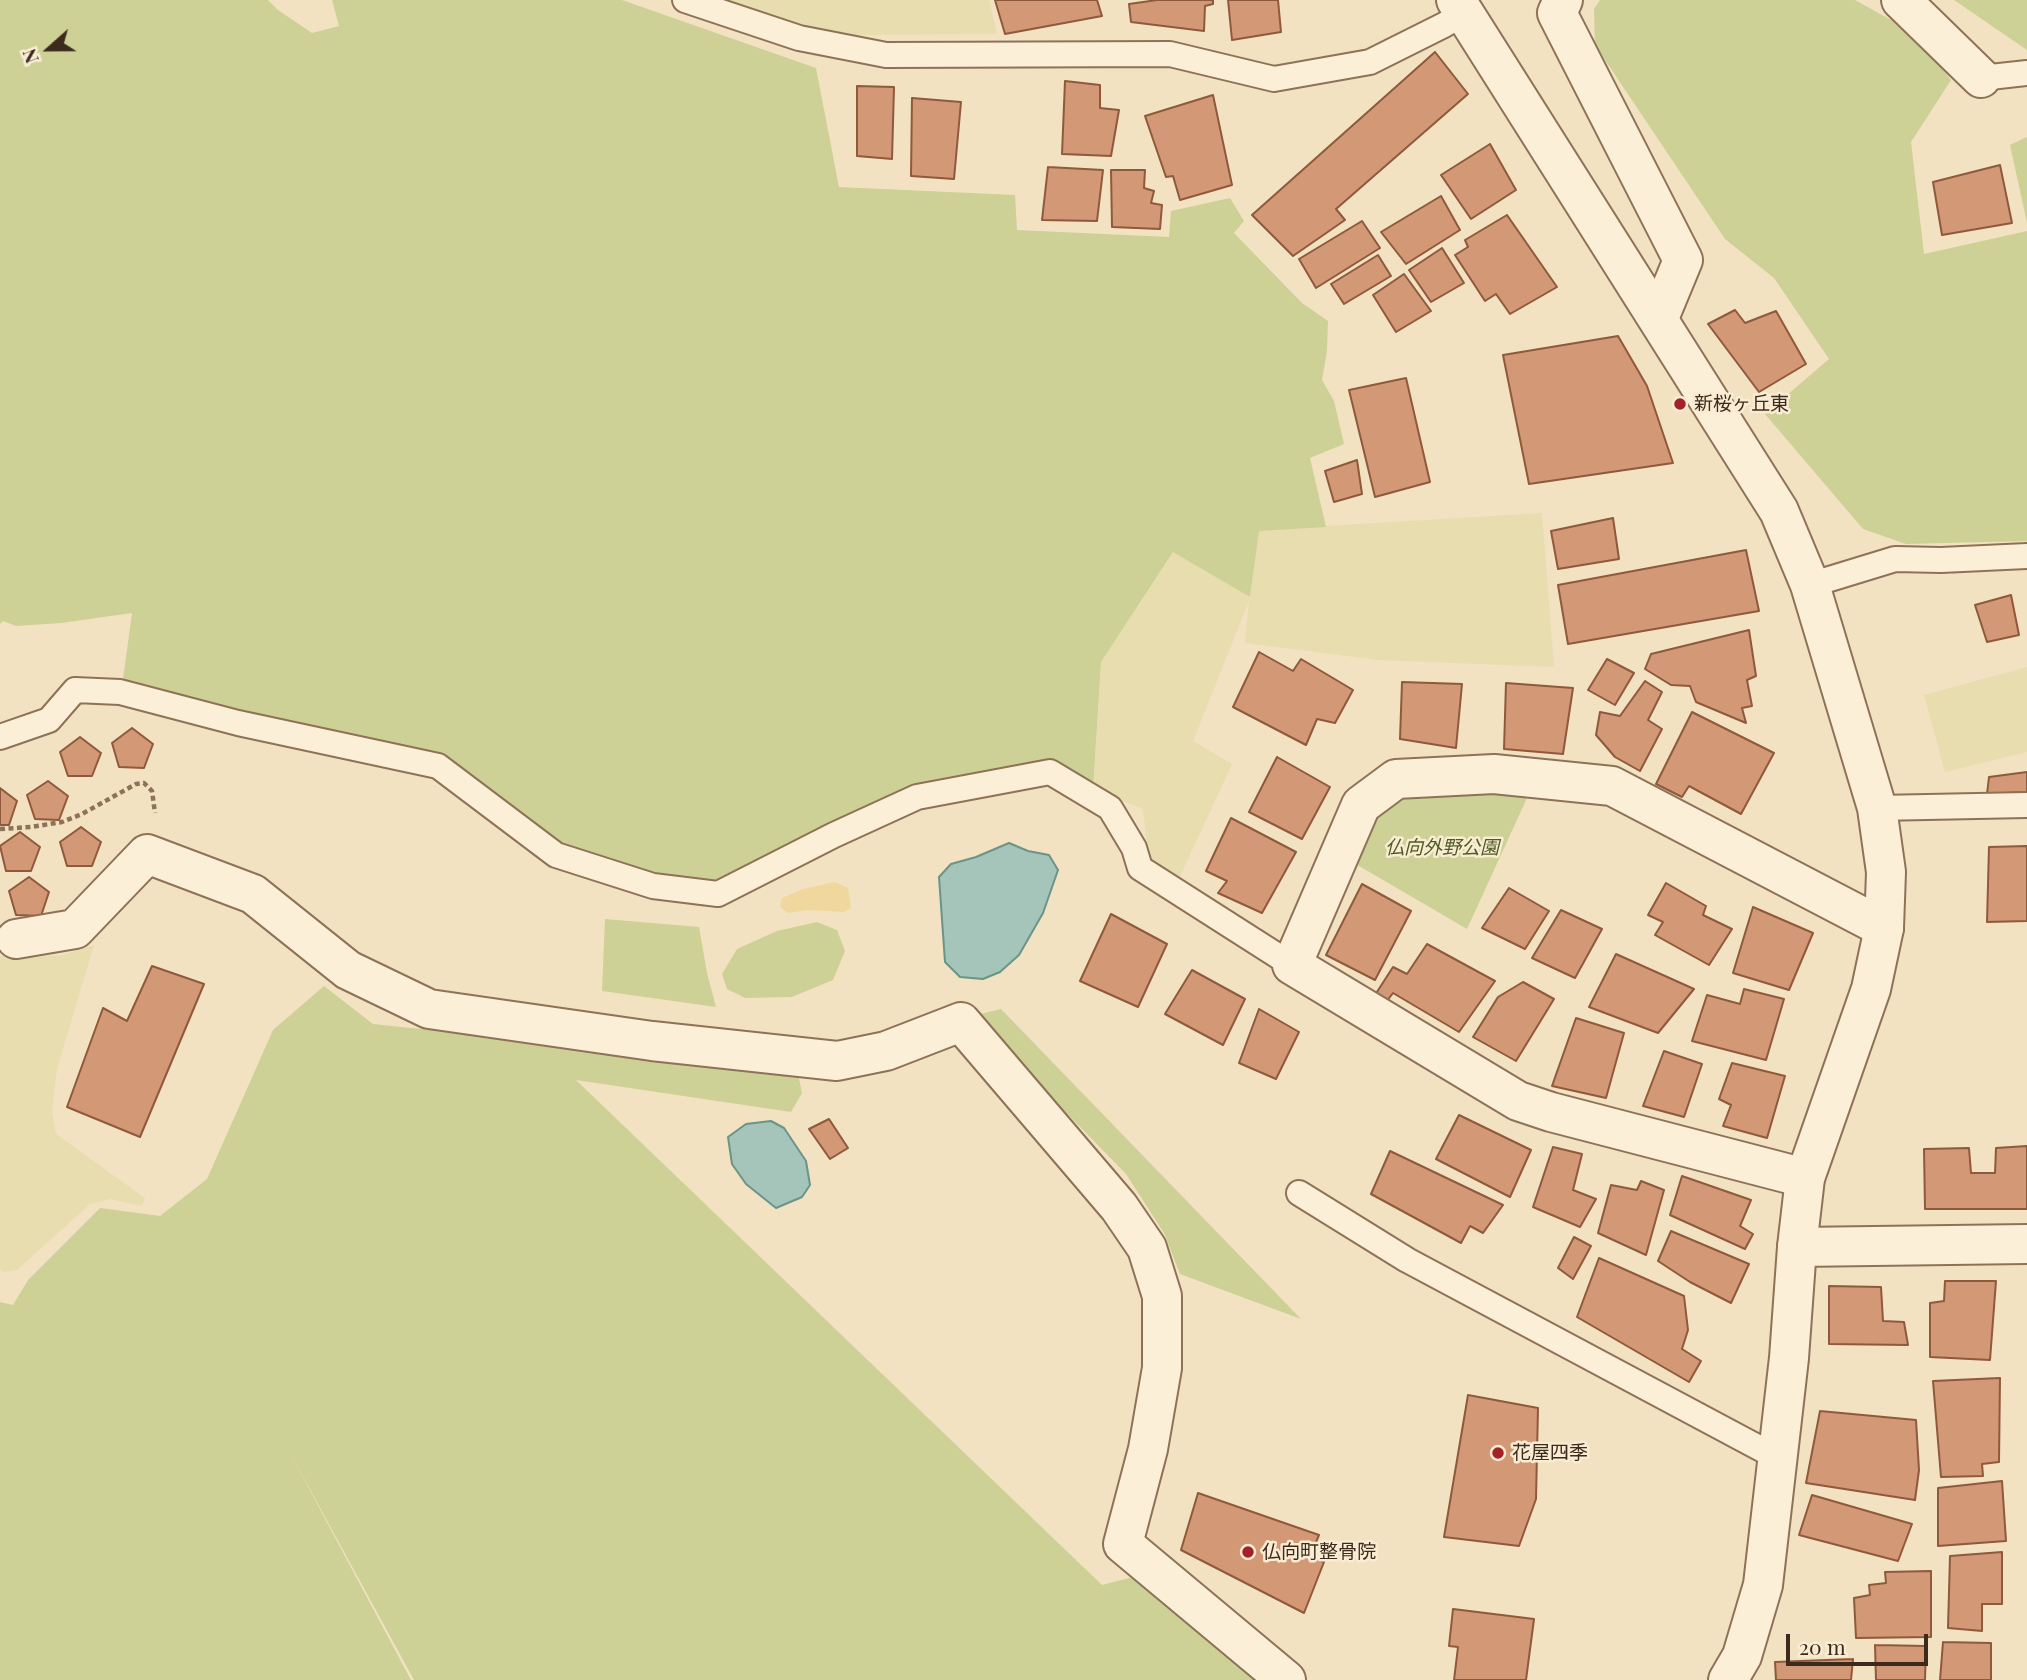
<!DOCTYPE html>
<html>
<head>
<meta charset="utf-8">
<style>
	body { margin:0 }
	#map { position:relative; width:2027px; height:1680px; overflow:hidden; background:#f2e2c2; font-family:"Playfair Display",serif }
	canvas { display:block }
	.north { position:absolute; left:14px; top:14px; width:70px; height:70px; -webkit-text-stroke:5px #f9ecd3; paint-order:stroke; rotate:249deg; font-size:19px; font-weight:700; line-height:28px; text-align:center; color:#3c2b1d }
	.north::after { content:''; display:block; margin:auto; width:24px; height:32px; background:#3c2b1d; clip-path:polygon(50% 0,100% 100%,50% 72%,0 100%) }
	.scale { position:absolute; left:1786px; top:1634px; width:142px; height:32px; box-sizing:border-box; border:4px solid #3c2b1d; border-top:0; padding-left:9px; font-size:21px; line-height:24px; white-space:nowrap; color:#3c2b1d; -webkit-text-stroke:5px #f9ecd3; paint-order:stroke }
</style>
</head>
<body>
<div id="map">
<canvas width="2027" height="1680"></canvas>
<div class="north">N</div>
<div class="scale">20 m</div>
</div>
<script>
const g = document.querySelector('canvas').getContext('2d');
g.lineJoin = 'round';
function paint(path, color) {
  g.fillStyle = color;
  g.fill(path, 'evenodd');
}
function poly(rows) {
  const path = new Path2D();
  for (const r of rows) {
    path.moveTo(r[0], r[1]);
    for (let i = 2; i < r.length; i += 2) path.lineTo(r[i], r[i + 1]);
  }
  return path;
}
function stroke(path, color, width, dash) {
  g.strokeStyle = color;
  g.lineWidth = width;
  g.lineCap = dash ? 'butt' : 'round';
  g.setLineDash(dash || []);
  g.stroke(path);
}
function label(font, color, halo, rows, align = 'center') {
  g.font = font + ' "Playfair Display","Noto Sans JP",serif';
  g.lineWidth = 5;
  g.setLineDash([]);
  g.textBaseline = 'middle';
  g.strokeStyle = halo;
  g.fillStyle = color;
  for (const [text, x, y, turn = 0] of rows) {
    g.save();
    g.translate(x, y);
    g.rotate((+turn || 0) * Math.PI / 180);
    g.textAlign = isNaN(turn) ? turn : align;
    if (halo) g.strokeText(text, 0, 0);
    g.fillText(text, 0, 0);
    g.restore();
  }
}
paint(poly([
	[718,0,989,0,997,34,842,35,793,26],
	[1542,513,1554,667,1378,660,1245,643,1249,601,1193,741,1232,764,1178,881,1148,855,1143,809,1093,789,1101,662,1174,551,1250,597,1259,530],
	[2027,667,2027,752,1945,772,1924,695],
	[94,945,57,1069,52,1111,56,1134,145,1198,142,1206,110,1199,90,1204,17,1270,3,1272,0,1269,0,956,23,958,63,955]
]), '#e8ddaf');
paint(poly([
	[0,0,268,0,278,10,312,33,339,26,332,0,622,0,816,68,839,187,1015,195,1017,230,1169,237,1171,211,1230,198,1244,221,1234,233,1302,303,1328,321,1327,351,1322,380,1334,401,1344,444,1310,458,1326,527,1259,531,1250,597,1173,552,1101,662,1093,789,1050,765,916,793,716,889,557,853,440,762,122,686,132,613,61,623,16,626,3,621,0,624],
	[1600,0,1855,0,1913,32,1951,80,1911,142,1924,254,2027,231,2027,541,1906,544,1863,529,1765,414,1829,359,1774,278,1725,239,1595,45,1594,9],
	[1954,0,2027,0,2027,50],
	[2027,137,2027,223,2010,145],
	[1494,791,1527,798,1467,929,1354,863,1383,809,1411,792],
	[605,919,699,927,707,973,716,1007,602,991],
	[817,922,837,930,845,951,833,980,792,997,745,998,727,989,722,974,737,949,777,931],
	[324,986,373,1024,797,1069,802,1093,791,1112,576,1080,1102,1585,1137,1576,1262,1680,414,1680,289,1451,411,1680,0,1680,0,1302,13,1305,28,1280,100,1208,160,1216,207,1179,273,1030],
	[1001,1009,1301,1319,1180,1274,1164,1233,1126,1174,972,1016]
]), '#cdd195');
paint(poly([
	[835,882,848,888,851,908,844,912,808,910,788,913,780,907,782,898,803,889]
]), '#f0d79d');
const water = poly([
	[1009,843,1028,851,1049,855,1058,870,1043,913,1019,955,1000,972,983,979,960,977,945,962,939,877,951,864,976,857,1009,843],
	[771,1121,784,1128,806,1161,810,1185,802,1197,776,1208,746,1184,732,1164,728,1137,746,1124,771,1121]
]);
paint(water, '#a5c4ba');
stroke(water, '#6b9488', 2);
const building = poly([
	[995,0,1097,0,1102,16,1005,34,995,0],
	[1157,0,1213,0,1213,4,1205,6,1204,31,1131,22,1129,4,1157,0],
	[1228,0,1278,0,1281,32,1232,40,1228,0],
	[1435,52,1468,94,1336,209,1345,220,1293,256,1252,215,1435,52],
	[1065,81,1100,85,1100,108,1119,110,1111,156,1062,154,1065,81],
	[857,86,894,87,892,159,857,156,857,86],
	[1213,95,1232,185,1180,200,1173,176,1166,177,1145,116,1213,95],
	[912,98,961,102,954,179,911,176,912,98],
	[1490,144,1516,190,1471,219,1441,175,1490,144],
	[2000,165,2012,223,1942,235,1933,182,2000,165],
	[1048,167,1103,170,1097,221,1042,220,1048,167],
	[1111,170,1145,170,1144,188,1154,191,1151,203,1162,205,1160,229,1112,227,1111,170],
	[1441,196,1460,230,1406,264,1381,232,1441,196],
	[1507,215,1557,287,1510,314,1496,294,1485,301,1455,255,1468,247,1465,240,1507,215],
	[1362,221,1380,248,1316,288,1299,259,1362,221],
	[1442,248,1464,283,1431,302,1409,270,1442,248],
	[1378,255,1391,276,1344,304,1331,284,1378,255],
	[1404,274,1431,311,1396,332,1373,295,1404,274],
	[1735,310,1745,323,1776,311,1806,364,1759,392,1708,324,1735,310],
	[1618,336,1647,386,1673,463,1529,484,1503,355,1618,336],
	[1406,378,1430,482,1375,497,1349,390,1406,378],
	[1357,460,1362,494,1334,502,1325,471,1357,460],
	[1613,518,1619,559,1558,569,1551,531,1613,518],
	[1746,550,1759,611,1568,644,1558,585,1746,550],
	[2011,595,2019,635,1987,642,1975,605,2011,595],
	[1749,630,1756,676,1747,680,1752,706,1742,708,1746,723,1696,702,1690,686,1671,685,1645,669,1651,654,1749,630],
	[1259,652,1293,671,1301,659,1353,690,1335,723,1317,719,1306,745,1233,707,1259,652],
	[1607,659,1634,673,1615,705,1588,690,1607,659],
	[1645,681,1662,692,1648,720,1662,729,1640,771,1615,757,1596,735,1600,712,1620,716,1645,681],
	[1402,682,1462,684,1456,748,1400,739,1402,682],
	[1506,683,1573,688,1563,754,1504,749,1506,683],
	[1692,712,1774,753,1741,814,1689,786,1682,797,1656,784,1692,712],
	[132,728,153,744,144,768,119,767,112,743,132,728],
	[80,737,101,753,92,776,68,776,60,752,80,737],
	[1277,757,1330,787,1302,839,1249,812,1277,757],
	[2027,772,2027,792,1987,794,1989,777,2027,772],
	[48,781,68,796,59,820,35,819,27,795,48,781],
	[0,788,17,801,9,825,0,825,0,788],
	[1231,818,1296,852,1262,913,1218,893,1227,881,1206,871,1231,818],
	[81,827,101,842,92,866,67,866,60,842,81,827],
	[20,832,40,847,31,871,6,871,0,846,20,832],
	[2027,846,2027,921,1987,922,1989,847,2027,846],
	[29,877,49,892,41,916,16,915,9,891,29,877],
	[1666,883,1706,906,1703,915,1732,929,1709,965,1655,935,1663,922,1648,915,1666,883],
	[1362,884,1411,911,1375,980,1326,955,1362,884],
	[1509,888,1549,911,1525,949,1482,928,1509,888],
	[1753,907,1813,933,1789,990,1733,973,1753,907],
	[1561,910,1602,929,1575,978,1532,958,1561,910],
	[1111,914,1167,944,1138,1007,1080,981,1111,914],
	[1427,944,1495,981,1459,1032,1393,993,1387,1001,1375,995,1393,967,1407,974,1427,944],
	[1616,954,1694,989,1658,1033,1589,1007,1616,954],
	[152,966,204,984,140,1137,67,1107,103,1008,127,1021,152,966],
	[1192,970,1245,999,1223,1045,1165,1014,1192,970],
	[1523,982,1554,999,1516,1061,1473,1037,1498,997,1523,982],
	[1744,989,1784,999,1766,1060,1692,1041,1707,995,1740,1004,1744,989],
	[1259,1009,1299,1032,1276,1079,1239,1063,1259,1009],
	[1576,1018,1624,1033,1606,1098,1552,1086,1576,1018],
	[1664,1051,1702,1064,1684,1117,1643,1106,1664,1051],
	[1732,1063,1785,1076,1767,1138,1723,1126,1731,1105,1719,1099,1732,1063],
	[1459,1115,1531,1150,1510,1197,1436,1159,1459,1115],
	[829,1119,848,1148,830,1159,809,1129,829,1119],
	[2027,1146,2027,1209,1925,1209,1924,1149,1969,1148,1971,1173,1995,1173,1996,1148,2027,1146],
	[1553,1147,1582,1154,1573,1190,1596,1199,1580,1227,1533,1207,1553,1147],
	[1390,1151,1503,1205,1483,1233,1470,1226,1461,1243,1371,1194,1390,1151],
	[1682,1176,1751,1200,1740,1226,1753,1234,1745,1249,1670,1215,1682,1176],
	[1641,1181,1664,1190,1646,1255,1598,1233,1611,1185,1637,1190,1641,1181],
	[1671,1231,1749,1264,1731,1303,1690,1282,1658,1261,1671,1231],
	[1574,1237,1591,1246,1573,1279,1558,1268,1574,1237],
	[1599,1258,1684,1296,1688,1330,1682,1349,1701,1361,1689,1382,1577,1317,1599,1258],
	[1945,1281,1996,1281,1990,1360,1930,1357,1930,1303,1944,1301,1945,1281],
	[1829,1286,1881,1287,1883,1321,1904,1322,1908,1345,1829,1344,1829,1286],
	[2000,1378,1999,1462,1982,1464,1983,1476,1941,1477,1933,1381,2000,1378],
	[1468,1395,1538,1408,1536,1499,1519,1546,1444,1537,1468,1395],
	[1820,1411,1916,1420,1919,1470,1915,1500,1806,1483,1820,1411],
	[2002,1481,2006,1541,1938,1546,1938,1488,2002,1481],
	[1198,1493,1319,1535,1310,1557,1324,1562,1304,1613,1181,1550,1198,1493],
	[1812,1495,1912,1524,1898,1561,1799,1535,1812,1495],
	[2002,1552,2002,1604,1982,1604,1982,1631,1948,1628,1950,1556,2002,1552],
	[1931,1571,1931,1637,1856,1638,1854,1598,1870,1595,1869,1585,1886,1583,1885,1572,1931,1571],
	[1453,1609,1534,1619,1526,1680,1454,1680,1458,1647,1449,1646,1453,1609],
	[1943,1642,1991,1643,1991,1680,1940,1680,1943,1642],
	[1875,1645,1926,1646,1925,1680,1876,1680,1875,1645],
	[1853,1659,1851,1680,1776,1680,1775,1662,1853,1659]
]);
paint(building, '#d39875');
stroke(building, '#8f593b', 2);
const service = poly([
	[685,0,799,38,886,55,1170,54,1274,79,1370,62,1444,25,1464,13],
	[1981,78,2027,73],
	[1810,585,1895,559,1941,560,2027,556],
	[0,737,49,720,75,690,120,692,238,723,438,766,556,855,653,886,718,894,834,835,917,797,1050,772,1110,808,1134,848,1140,868,1292,965],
	[1877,808,2027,805],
	[1299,1193,1407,1260,1778,1458]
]);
const minor = poly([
	[1563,0,1557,13,1683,260,1659,318],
	[1901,0,1981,78],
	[16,939,75,929,147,854,253,894,348,970,429,1009,652,1041,837,1061,886,1051,961,1022,1119,1207,1147,1248,1162,1296,1162,1368,1148,1449,1123,1544,1286,1680],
	[1805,1178,1551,1112,1518,1101,1292,965,1361,805,1396,779,1494,774,1612,786,1884,928],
	[1797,1247,2027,1244]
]);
const tertiary = poly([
	[1456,0,1779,511,1810,585,1877,808,1886,872,1884,928,1871,989,1805,1178,1797,1247,1789,1358,1763,1585,1742,1656,1728,1680]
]);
stroke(service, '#8e7258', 28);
stroke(minor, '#8e7258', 42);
stroke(tertiary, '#8e7258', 42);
stroke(poly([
	[0,829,31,827,62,822,82,814,136,784,144,783,152,791,155,813]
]), '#8e7258', 4.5, [5, 3.5]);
stroke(service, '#fcefd7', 24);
stroke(minor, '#fcefd7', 38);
stroke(tertiary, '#fcefd7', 38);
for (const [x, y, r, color] of [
	[1680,404,7,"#a22228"],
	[1498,1453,7,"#a22228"],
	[1248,1552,7,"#a22228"]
]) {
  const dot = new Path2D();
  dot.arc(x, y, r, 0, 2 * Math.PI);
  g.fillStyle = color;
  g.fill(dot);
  stroke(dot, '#f9ecd3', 2.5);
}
label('19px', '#3c2b1d', '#f9ecd3', [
	["新桜ヶ丘東",1694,404],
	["花屋四季",1512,1453],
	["仏向町整骨院",1262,1552]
], 'left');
label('italic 19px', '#4f5b22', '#f9ecd3', [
	["仏向外野公園",1442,848]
]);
</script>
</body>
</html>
